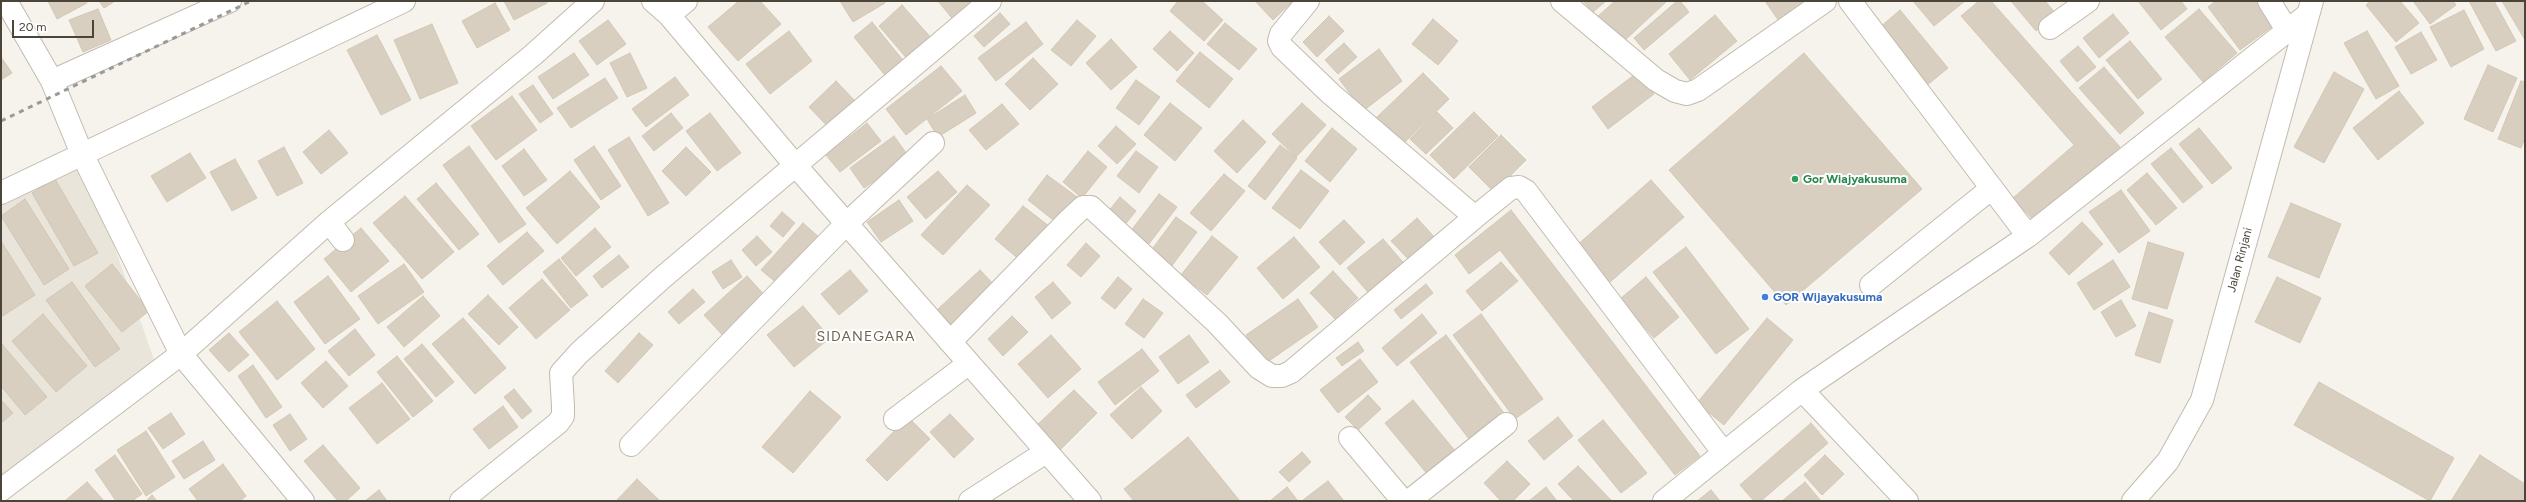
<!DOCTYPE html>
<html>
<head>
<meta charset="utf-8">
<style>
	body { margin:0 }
	#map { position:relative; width:2526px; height:502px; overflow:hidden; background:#f6f3ec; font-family:Figtree,sans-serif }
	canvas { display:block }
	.frame { position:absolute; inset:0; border:2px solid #4b4439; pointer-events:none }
	.scale { position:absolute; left:12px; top:20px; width:82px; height:18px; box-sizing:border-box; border:2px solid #4b4439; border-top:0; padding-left:5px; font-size:12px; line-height:14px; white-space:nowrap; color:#4b4439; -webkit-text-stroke:3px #fff; paint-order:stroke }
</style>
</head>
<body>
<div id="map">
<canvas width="2526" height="502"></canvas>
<div class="frame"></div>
<div class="scale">20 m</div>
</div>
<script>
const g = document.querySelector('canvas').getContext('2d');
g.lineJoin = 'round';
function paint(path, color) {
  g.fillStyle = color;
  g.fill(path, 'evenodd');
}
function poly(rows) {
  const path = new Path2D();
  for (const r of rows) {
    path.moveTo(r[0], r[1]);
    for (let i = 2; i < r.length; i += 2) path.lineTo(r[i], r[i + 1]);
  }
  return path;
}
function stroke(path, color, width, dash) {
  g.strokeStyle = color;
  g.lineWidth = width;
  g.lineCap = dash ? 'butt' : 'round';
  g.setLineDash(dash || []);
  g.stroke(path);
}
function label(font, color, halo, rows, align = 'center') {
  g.font = font + ' Figtree,sans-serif';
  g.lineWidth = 4;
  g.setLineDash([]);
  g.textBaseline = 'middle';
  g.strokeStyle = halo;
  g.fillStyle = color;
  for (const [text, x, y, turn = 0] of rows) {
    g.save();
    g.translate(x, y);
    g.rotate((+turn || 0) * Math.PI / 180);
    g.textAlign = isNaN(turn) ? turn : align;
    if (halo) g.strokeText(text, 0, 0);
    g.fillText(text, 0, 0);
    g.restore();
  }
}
paint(poly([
	[82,154,159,374,1,501,1,195]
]), '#eae5da');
const building = poly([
	[48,1,86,1,87,3,57,19,48,1],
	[99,1,115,1,104,8,99,1],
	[504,1,546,1,547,3,514,20,504,1],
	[739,1,760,1,781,24,738,61,708,27,739,1],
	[840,1,884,1,885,3,853,22,840,1],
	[938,1,974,1,956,23,938,1],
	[1178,1,1202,1,1223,20,1204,41,1170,11,1178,1],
	[1255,1,1293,1,1273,20,1255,1],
	[1583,1,1606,1,1593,12,1583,1],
	[1615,1,1667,1,1622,43,1597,17,1615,1],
	[1677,1,1680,1,1689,12,1644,50,1634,38,1677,1],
	[1765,1,1815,1,1781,24,1765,1],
	[1913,1,1965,1,1934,26,1913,1],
	[1979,1,1991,1,2120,147,2035,222,2013,198,2074,145,1961,16,1979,1],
	[2011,1,2045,1,2057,15,2036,31,2011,1],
	[2138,1,2181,1,2187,9,2161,30,2138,1],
	[2216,1,2261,1,2277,23,2240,50,2208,7,2216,1],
	[2371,1,2400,1,2419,23,2396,42,2366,5,2371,1],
	[2413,1,2453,1,2456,5,2430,24,2413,1],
	[2469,1,2494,1,2516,41,2496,51,2469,1],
	[2502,1,2525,1,2525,40,2502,1],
	[495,3,510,30,477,48,462,21,495,3],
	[902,5,933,40,909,61,879,26,902,5],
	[98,9,111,40,83,52,69,20,98,9],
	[2199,9,2237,53,2203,82,2165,37,2199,9],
	[1900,10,1948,68,1926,86,1878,29,1900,10],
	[2464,10,2484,49,2451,67,2430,27,2464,10],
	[1000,13,1010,24,984,47,974,36,1000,13],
	[2113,14,2129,33,2099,58,2083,38,2113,14],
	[1715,15,1737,41,1690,80,1669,54,1715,15],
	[1329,16,1344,31,1317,57,1303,42,1329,16],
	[1433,19,1458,41,1438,65,1412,44,1433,19],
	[608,20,626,44,597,65,579,41,608,20],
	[1077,20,1096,36,1071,66,1051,50,1077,20],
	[872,22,906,64,888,79,854,37,872,22],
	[1026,22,1043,44,996,81,978,58,1026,22],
	[1225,23,1257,49,1239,70,1207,44,1225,23],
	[432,24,458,83,420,99,394,40,432,24],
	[789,31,812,61,770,94,746,64,789,31],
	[1170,31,1194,53,1177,71,1153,49,1170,31],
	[2367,31,2399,86,2376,99,2344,43,2367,31],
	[2421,32,2437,60,2411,74,2395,47,2421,32],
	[377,35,411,100,381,115,347,50,377,35],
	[1111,39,1137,67,1111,90,1086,63,1111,39],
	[2130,41,2162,79,2138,99,2106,60,2130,41],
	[1344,43,1357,57,1338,74,1325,60,1344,43],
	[2078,46,2096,67,2077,82,2060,61,2078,46],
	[1379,49,1402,81,1363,111,1339,79,1379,49],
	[1200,52,1233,79,1209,108,1176,81,1200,52],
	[574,53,589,75,553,99,538,77,574,53],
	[630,53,647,88,627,97,610,63,630,53],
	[1804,53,1922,189,1786,305,1669,170,1804,53],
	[1,57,12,73,1,80,1,57],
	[1033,58,1058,84,1030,110,1005,84,1033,58],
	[2488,65,2517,78,2493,132,2464,119,2488,65],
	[941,66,962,91,906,135,886,109,941,66],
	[2104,67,2144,113,2120,134,2079,88,2104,67],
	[1638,72,1654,94,1608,129,1592,107,1638,72],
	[2334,72,2364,89,2324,163,2294,147,2334,72],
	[1423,73,1449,99,1401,146,1375,119,1423,73],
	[675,77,689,95,646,127,632,109,675,77],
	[605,78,618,98,571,128,557,108,605,78],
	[1136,80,1160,97,1139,125,1116,108,1136,80],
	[836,81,858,104,831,130,809,107,836,81],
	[2521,81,2525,82,2525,138,2521,148,2498,139,2521,81],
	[533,85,553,114,540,123,519,94,533,85],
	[2399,91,2424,123,2378,160,2353,128,2399,91],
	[965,95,976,113,938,137,927,119,965,95],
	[512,96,537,130,496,160,471,126,512,96],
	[1170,103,1202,128,1175,161,1144,135,1170,103],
	[1302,103,1326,125,1296,157,1272,134,1302,103],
	[1002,104,1019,124,986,150,969,130,1002,104],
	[1437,112,1453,128,1426,154,1410,139,1437,112],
	[1474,112,1498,136,1454,179,1430,155,1474,112],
	[671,113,683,128,654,151,642,136,671,113],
	[710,113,741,153,717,171,686,131,710,113],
	[1243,120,1266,142,1237,173,1214,151,1243,120],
	[867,123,881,141,840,172,826,155,867,123],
	[1116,126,1136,144,1117,164,1098,146,1116,126],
	[1332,128,1357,149,1330,182,1305,161,1332,128],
	[2199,128,2232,168,2212,184,2179,144,2199,128],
	[329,130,348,153,321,174,303,152,329,130],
	[1501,135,1526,160,1494,192,1469,167,1501,135],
	[894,136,909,157,864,188,850,168,894,136],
	[629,137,669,203,648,216,608,150,629,137],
	[1280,145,1297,158,1265,200,1248,186,1280,145],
	[469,146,526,224,499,243,443,165,469,146],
	[594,146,621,186,601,200,574,160,594,146],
	[284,147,303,183,277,196,258,161,284,147],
	[686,147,711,172,686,196,662,171,686,147],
	[2171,148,2203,187,2183,203,2151,164,2171,148],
	[524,149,547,180,524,196,502,166,524,149],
	[1088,151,1107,167,1082,198,1063,182,1088,151],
	[1136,151,1158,167,1139,193,1117,176,1136,151],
	[190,153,206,178,167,202,151,176,190,153],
	[235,159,257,198,232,211,210,172,235,159],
	[1301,170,1329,191,1300,229,1272,208,1301,170],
	[570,171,600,207,557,244,526,208,570,171],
	[938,171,957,192,926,219,907,197,938,171],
	[2147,173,2177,208,2156,225,2127,190,2147,173],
	[1224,174,1245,191,1211,231,1190,213,1224,174],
	[1047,175,1077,197,1057,223,1028,200,1047,175],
	[55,179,98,253,74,266,32,193,55,179],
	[1651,180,1684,217,1609,283,1576,246,1651,180],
	[436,183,479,234,459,250,417,199,436,183],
	[967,185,990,205,943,255,921,235,967,185],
	[2121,190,2150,231,2119,253,2089,212,2121,190],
	[1159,194,1177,207,1145,249,1127,236,1159,194],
	[405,196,454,252,422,279,373,223,405,196],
	[1120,197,1136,211,1123,227,1107,213,1120,197],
	[25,199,69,269,44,285,1,216,25,199],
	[899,200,913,221,881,242,867,222,899,200],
	[2291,203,2341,224,2319,278,2268,257,2291,203],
	[1023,206,1049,226,1021,261,995,239,1023,206],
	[1511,210,1700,456,1675,475,1500,250,1469,274,1455,255,1511,210],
	[782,212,795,223,783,237,770,226,782,212],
	[1176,217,1197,232,1168,271,1147,256,1176,217],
	[1417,218,1437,240,1412,263,1391,241,1417,218],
	[1344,220,1365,242,1340,265,1319,242,1344,220],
	[2082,222,2103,244,2069,275,2049,253,2082,222],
	[803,223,820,238,778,284,761,270,803,223],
	[361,228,389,261,351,292,324,259,361,228],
	[595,228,611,247,576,276,561,258,595,228],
	[527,232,544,251,503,285,487,266,527,232],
	[757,236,772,252,756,266,742,250,757,236],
	[1212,236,1238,257,1207,295,1181,275,1212,236],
	[1294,237,1320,267,1283,299,1257,268,1294,237],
	[1383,239,1408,268,1373,298,1347,268,1383,239],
	[1,241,35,295,1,317,1,241],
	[2148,242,2184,253,2167,309,2132,299,2148,242],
	[1086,243,1100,256,1081,277,1067,265,1086,243],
	[1686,247,1749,329,1716,354,1653,272,1686,247],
	[619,255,629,267,602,288,593,276,619,255],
	[559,259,588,295,571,308,543,272,559,259],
	[731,260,742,277,723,289,712,272,731,260],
	[2113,260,2130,287,2094,310,2077,283,2113,260],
	[1501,262,1518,281,1482,311,1466,291,1501,262],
	[112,264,149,311,122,332,85,286,112,264],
	[404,264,424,292,378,324,358,296,404,264],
	[850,270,868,291,839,315,821,294,850,270],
	[980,270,998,289,956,329,937,310,980,270],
	[1333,271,1358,298,1335,319,1310,293,1333,271],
	[328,276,360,319,325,344,294,302,328,276],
	[747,276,769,300,726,339,704,315,747,276],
	[1118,277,1132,289,1115,309,1101,298,1118,277],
	[1646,277,1679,317,1654,338,1620,299,1646,277],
	[2277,277,2321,298,2300,343,2255,322,2277,277],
	[542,279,570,310,536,339,509,308,542,279],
	[72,282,120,349,95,367,46,300,72,282],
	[1053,282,1071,303,1052,319,1035,297,1053,282],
	[1426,284,1433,293,1401,319,1394,310,1426,284],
	[693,289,705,302,679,324,668,312,693,289],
	[488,295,518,327,499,345,468,314,488,295],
	[423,296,440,316,404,347,387,327,423,296],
	[1143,299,1163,313,1144,338,1125,324,1143,299],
	[1298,299,1318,327,1266,363,1246,335,1298,299],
	[2121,300,2136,326,2116,337,2101,312,2121,300],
	[277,301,315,349,277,380,239,332,277,301],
	[803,306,830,338,794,367,767,335,803,306],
	[2149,312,2173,320,2160,363,2135,355,2149,312],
	[43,314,87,366,56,392,12,341,43,314],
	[1422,314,1437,333,1397,366,1382,348,1422,314],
	[1481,314,1543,399,1515,419,1453,335,1481,314],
	[1012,316,1028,332,1003,356,988,339,1012,316],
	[463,318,506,368,475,394,432,344,463,318],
	[1767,318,1793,340,1724,425,1697,403,1767,318],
	[355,329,375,355,349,376,328,351,355,329],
	[229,333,249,355,229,372,209,350,229,333],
	[639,333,653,345,618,383,605,371,639,333],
	[1051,335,1081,369,1048,398,1018,364,1051,335],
	[1189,335,1209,362,1178,384,1159,357,1189,335],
	[1446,335,1504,413,1469,439,1410,362,1446,335],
	[1358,342,1364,351,1342,366,1336,358,1358,342],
	[1,343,47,397,25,415,1,386,1,343],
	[422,344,454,382,436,397,404,359,422,344],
	[1142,349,1159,371,1115,405,1098,382,1142,349],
	[397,356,433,401,413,417,377,372,397,356],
	[1360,359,1378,382,1338,413,1320,390,1360,359],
	[326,361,348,386,323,408,301,383,326,361],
	[253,365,282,407,266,418,238,376,253,365],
	[1220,370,1230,382,1196,408,1186,395,1220,370],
	[2319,382,2454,458,2430,501,2294,425,2319,382],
	[382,383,410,419,377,444,349,408,382,383],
	[1141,387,1162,411,1132,439,1110,415,1141,387],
	[514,389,532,411,522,419,504,397,514,389],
	[1074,390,1097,413,1059,451,1035,427,1074,390],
	[810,391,841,417,793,473,762,447,810,391],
	[1368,395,1381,409,1358,430,1345,417,1368,395],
	[1,400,13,413,1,423,1,400],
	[1413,400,1456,452,1428,475,1385,423,1413,400],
	[503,406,518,427,489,449,473,429,503,406],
	[171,413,185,434,163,449,148,428,171,413],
	[290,414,307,439,290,451,273,425,290,414],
	[950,414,974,439,954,458,930,432,950,414],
	[908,417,930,439,887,481,866,460,908,417],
	[1558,417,1573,436,1544,460,1528,441,1558,417],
	[1603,420,1647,473,1621,493,1578,440,1603,420],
	[1811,423,1828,443,1761,501,1754,501,1740,485,1811,423],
	[146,431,175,477,146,496,117,450,146,431],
	[1188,437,1239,500,1134,501,1124,489,1188,437],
	[203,441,215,460,184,479,172,461,203,441],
	[323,445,360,488,346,501,338,501,304,461,323,445],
	[1302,452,1311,462,1289,482,1279,472,1302,452],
	[115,455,142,494,132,501,116,501,95,470,115,455],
	[1825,455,1844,474,1822,495,1804,475,1825,455],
	[2480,455,2525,484,2525,501,2451,501,2480,455],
	[1507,461,1530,484,1513,501,1501,501,1484,483,1507,461],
	[223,464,246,496,240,501,198,501,189,489,223,464],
	[1578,466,1612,501,1574,501,1558,484,1578,466],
	[637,479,660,501,616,501,637,479],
	[1328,481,1344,501,1304,501,1303,500,1328,481],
	[87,482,104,501,66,501,66,500,87,482],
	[1805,482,1821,501,1782,501,1805,482],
	[1287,487,1298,501,1270,501,1287,487],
	[1546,487,1557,501,1529,501,1546,487],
	[379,490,387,501,365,501,379,490],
	[1711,490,1720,501,1697,501,1711,490],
	[152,495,157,501,146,501,152,495]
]);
paint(building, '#d8cfc1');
stroke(building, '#d3c7b4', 1);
const minor = poly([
	[6,1,52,81,82,154,181,354,303,501],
	[653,1,669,15,796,166,1090,501],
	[1308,1,1281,34,1279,41,1282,47,1331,94,1475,217,1511,188,1519,187,1526,191,1723,452],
	[1562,1,1656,80,1675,91,1687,94,1698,90,1825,1],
	[1850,1,2028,236],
	[2269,1,2287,30],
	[669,15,686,1],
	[2050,28,2088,1],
	[52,81,230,1],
	[1,193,404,1],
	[329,222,343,240],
	[1871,285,1992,188],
	[950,342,1070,219,1083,207,1091,207,1217,323,1259,368,1272,376,1282,376,1291,372,1475,217],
	[1802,390,1907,501],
	[895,419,968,364],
	[1350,438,1403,501],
	[631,445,846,224,933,143],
	[1,490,181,354,329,222,533,55,593,1],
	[461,501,558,423,563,416,563,406,561,373,579,353,662,278,990,1],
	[970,501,1046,452],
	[1409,501,1506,424],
	[1664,501,1802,390,2028,236,2306,16]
]);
const tertiary = poly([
	[2133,501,2168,461,2202,400,2312,1]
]);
stroke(minor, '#c2bbae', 24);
stroke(tertiary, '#c2bbae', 24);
stroke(minor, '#fff', 22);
stroke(tertiary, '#fff', 22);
stroke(poly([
	[1,121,251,1]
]), '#9a9a9a', 3, [5, 5]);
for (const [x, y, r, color] of [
	[1795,179,4,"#2e9e5b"],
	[1765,297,4,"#3f7fe0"]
]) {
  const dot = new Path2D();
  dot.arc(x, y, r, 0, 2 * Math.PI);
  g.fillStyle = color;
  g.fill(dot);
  stroke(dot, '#fff', 1.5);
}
label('bold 12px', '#27864d', '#fff', [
	["Gor Wiajyakusuma",1803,179]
], 'left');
label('12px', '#4b4439', '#fff', [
	["Jalan Rinjani",2240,260,-75]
]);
label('bold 12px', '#366cbe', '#fff', [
	["GOR Wijayakusuma",1773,297]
], 'left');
g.letterSpacing = '1px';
label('14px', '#6e6250', '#fff', [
	["SIDANEGARA",866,337]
]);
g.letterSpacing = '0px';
</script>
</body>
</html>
